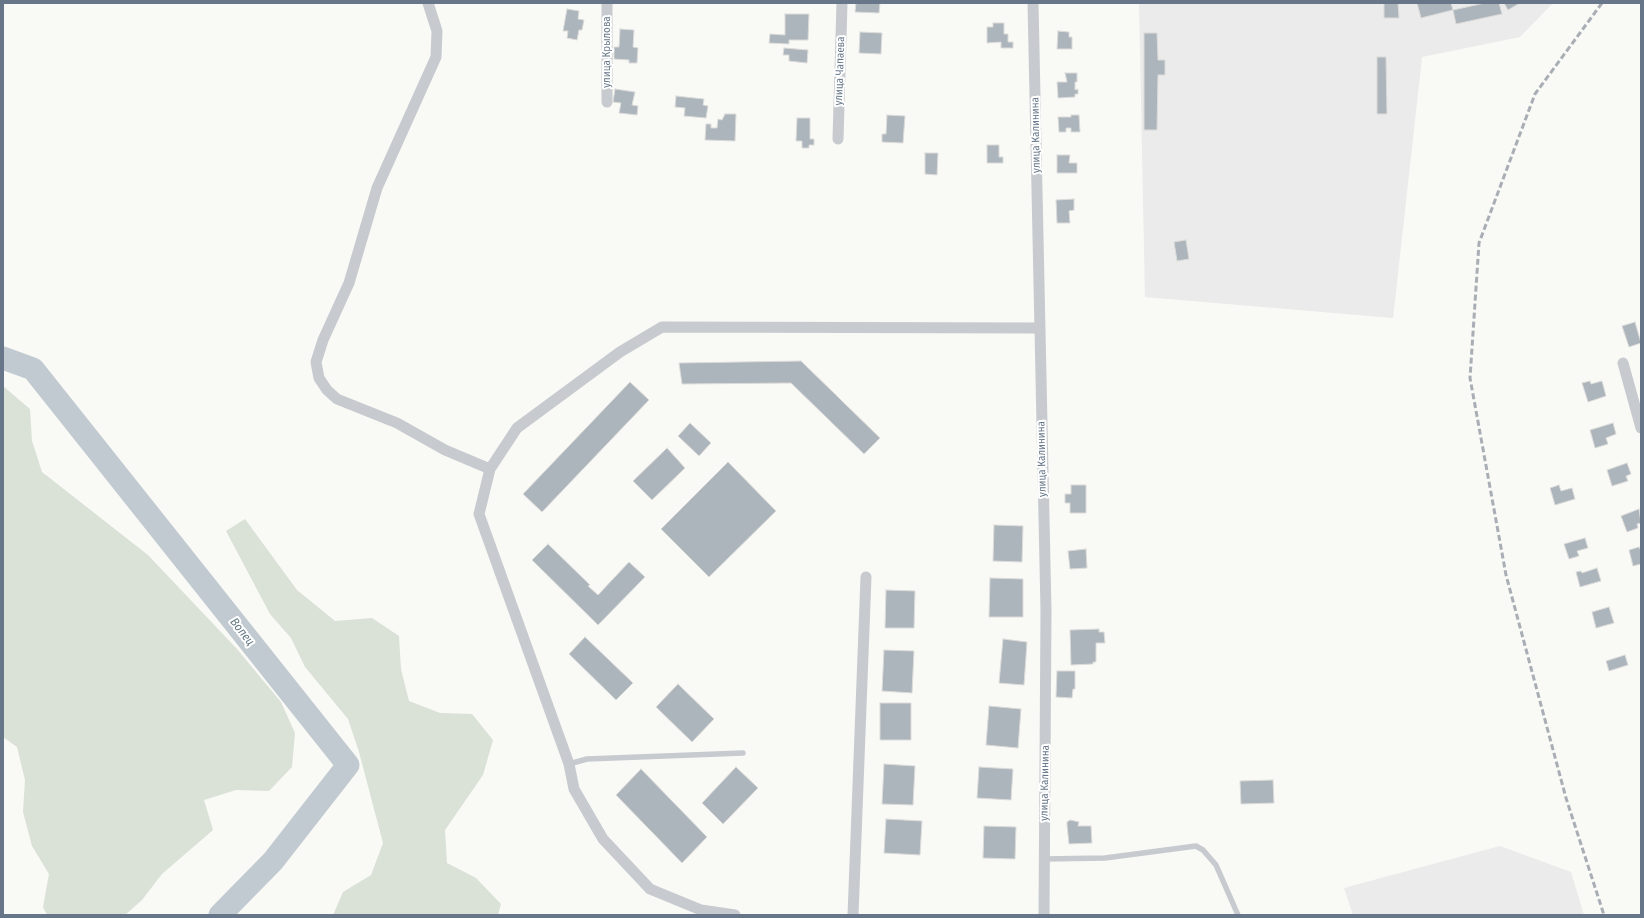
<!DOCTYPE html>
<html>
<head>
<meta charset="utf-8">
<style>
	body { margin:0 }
	#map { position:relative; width:1644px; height:918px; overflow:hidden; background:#f9f9f6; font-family:"Fira Sans Condensed",sans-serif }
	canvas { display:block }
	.frame { position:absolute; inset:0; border:4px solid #677789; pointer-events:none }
</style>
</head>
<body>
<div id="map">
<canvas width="1644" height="918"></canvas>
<div class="frame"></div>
</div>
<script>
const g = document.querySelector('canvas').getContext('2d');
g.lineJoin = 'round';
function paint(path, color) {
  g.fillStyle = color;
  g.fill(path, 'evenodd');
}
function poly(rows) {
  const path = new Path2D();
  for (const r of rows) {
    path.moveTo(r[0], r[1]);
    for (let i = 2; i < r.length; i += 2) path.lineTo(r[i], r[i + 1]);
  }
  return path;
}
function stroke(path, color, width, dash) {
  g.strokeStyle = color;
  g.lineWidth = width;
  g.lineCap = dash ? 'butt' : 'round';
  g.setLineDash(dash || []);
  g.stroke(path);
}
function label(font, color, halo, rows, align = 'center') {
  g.font = font + ' "Fira Sans Condensed",sans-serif';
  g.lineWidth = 4;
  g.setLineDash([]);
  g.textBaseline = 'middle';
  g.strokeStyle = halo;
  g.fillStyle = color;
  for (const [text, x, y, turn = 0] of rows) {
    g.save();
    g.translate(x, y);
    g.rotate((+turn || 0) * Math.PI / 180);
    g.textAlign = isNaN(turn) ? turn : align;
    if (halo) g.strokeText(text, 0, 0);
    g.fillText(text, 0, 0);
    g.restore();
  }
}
paint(poly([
	[1139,3,1553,3,1520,37,1422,57,1393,318,1145,297],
	[1500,846,1571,872,1584,915,1353,915,1344,888]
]), '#eaebea');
paint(poly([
	[3,386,30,409,32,441,42,472,148,555,237,649,281,702,295,733,292,767,269,791,236,790,204,800,213,830,162,874,142,900,125,915,47,915,43,907,49,874,32,846,23,812,25,780,17,747,3,737],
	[245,519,297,590,335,621,372,618,399,636,401,669,409,701,440,713,472,714,493,740,483,775,445,830,447,863,476,878,501,904,498,915,333,915,343,892,371,875,383,843,359,752,348,719,305,667,291,638,270,614,226,531]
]), '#dae1d7');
stroke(poly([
	[3,358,33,369,348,765,273,861,220,915]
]), '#c1cad0', 23);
const building = poly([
	[856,3,880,3,879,13,855,12,856,3],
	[1384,3,1398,3,1399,18,1384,18,1384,3],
	[1417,3,1451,3,1453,10,1421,18,1417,3],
	[1485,3,1499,3,1502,14,1456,24,1453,10,1485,3],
	[1504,3,1520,3,1508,10,1504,3],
	[567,9,579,11,578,19,584,20,582,30,579,30,577,40,567,38,568,31,563,31,567,9],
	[785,14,809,14,808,40,789,40,789,44,769,43,770,34,785,35,785,14],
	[993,23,1004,23,1004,34,1008,34,1008,42,1013,42,1013,48,1001,48,1001,42,987,43,987,27,993,27,993,23],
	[620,29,634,30,633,47,638,48,637,63,629,63,629,60,614,59,614,47,619,47,620,29],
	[1058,31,1069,32,1069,37,1072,37,1072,49,1057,49,1058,31],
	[860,32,882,33,881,54,859,53,860,32],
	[1144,33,1157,33,1158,60,1165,60,1165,75,1158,75,1157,130,1144,130,1144,33],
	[784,48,808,50,807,63,789,61,789,55,783,55,784,48],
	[1377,57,1386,57,1387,114,1377,114,1377,57],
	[1065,73,1077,73,1077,82,1075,82,1075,90,1078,89,1078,94,1075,94,1075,97,1058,98,1057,82,1067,82,1065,73],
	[615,89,635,92,632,105,638,106,637,115,619,113,621,103,613,102,615,89],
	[676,96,704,99,703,105,708,106,706,118,684,116,685,108,675,107,676,96],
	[725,114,736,114,735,141,705,140,706,124,711,124,711,128,717,128,718,119,722,120,725,114],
	[887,115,905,116,903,143,882,142,882,134,886,134,887,115],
	[1071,115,1079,115,1080,132,1071,132,1071,128,1066,128,1066,132,1059,132,1058,117,1071,117,1071,115],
	[797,118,810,118,810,139,814,139,814,145,809,145,809,148,802,148,802,141,796,141,797,118],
	[987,145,999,145,999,157,1003,157,1003,163,987,163,987,145],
	[925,153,938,153,937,175,925,174,925,153],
	[1057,155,1070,155,1069,163,1077,163,1077,173,1057,173,1057,155],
	[1074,199,1074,210,1069,211,1070,223,1057,223,1056,200,1074,199],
	[1186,240,1189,259,1177,261,1174,242,1186,240],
	[1635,322,1641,343,1629,347,1622,326,1635,322],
	[801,361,880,438,864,454,791,383,682,384,679,363,801,361],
	[1590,381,1591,384,1602,381,1606,396,1588,402,1582,383,1590,381],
	[630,382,649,400,542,512,523,494,630,382],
	[690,423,711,443,699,456,678,436,690,423],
	[1613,423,1616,434,1606,438,1608,444,1595,448,1590,430,1613,423],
	[667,448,685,468,652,500,633,481,667,448],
	[728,462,776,511,709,577,661,529,728,462],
	[1627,463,1631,474,1626,476,1628,481,1612,486,1607,470,1627,463],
	[1071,485,1086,485,1086,513,1070,513,1070,503,1065,503,1065,494,1071,494,1071,485],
	[1559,485,1561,491,1572,488,1575,499,1555,505,1550,488,1559,485],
	[1639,509,1641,523,1637,524,1638,528,1627,532,1621,516,1639,509],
	[994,525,1023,526,1022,562,993,561,994,525],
	[1585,538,1588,548,1577,551,1579,556,1569,559,1564,544,1585,538],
	[548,544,590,585,588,586,598,595,629,562,645,577,598,625,532,560,548,544],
	[1639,547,1641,551,1641,564,1633,566,1629,550,1639,547],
	[1086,549,1087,568,1070,569,1068,551,1086,549],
	[1597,568,1601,581,1580,587,1576,572,1581,571,1582,573,1597,568],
	[990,578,1023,579,1023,617,989,617,990,578],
	[886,590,915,591,914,628,885,628,886,590],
	[1609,607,1614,623,1596,628,1592,612,1609,607],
	[1099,629,1099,632,1104,632,1105,643,1096,643,1096,662,1093,662,1093,664,1071,665,1070,630,1099,629],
	[585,637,633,683,616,700,569,654,585,637],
	[1003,639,1027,642,1024,685,999,683,1003,639],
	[884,650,914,651,912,693,882,691,884,650],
	[1625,655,1628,665,1609,671,1606,661,1625,655],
	[1057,671,1075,671,1075,689,1073,689,1072,698,1056,697,1057,671],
	[678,684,714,719,692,742,656,707,678,684],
	[880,703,911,703,911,740,880,740,880,703],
	[989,706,1021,709,1018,748,986,745,989,706],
	[884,764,915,766,913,805,882,804,884,764],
	[736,767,758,788,723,824,702,803,736,767],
	[979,767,1013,769,1011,800,977,798,979,767],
	[641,769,707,837,682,863,616,795,641,769],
	[1273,780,1274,803,1241,804,1240,781,1273,780],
	[886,819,922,821,920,855,884,853,886,819],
	[1070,820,1079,822,1078,826,1091,826,1092,843,1069,844,1067,825,1067,822,1070,820],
	[984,826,1016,827,1015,859,983,858,984,826]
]);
paint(building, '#adb5bc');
stroke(building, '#dbdbd9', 1);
stroke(poly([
	[569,764,587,759,743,753],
	[1044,859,1105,858,1196,846,1203,850,1216,865,1238,915]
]), '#c7cace', 5.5);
stroke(poly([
	[428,3,437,31,436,57,377,188,349,283,323,340,316,362,319,378,327,390,337,399,397,423,445,450,490,469],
	[607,3,607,102],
	[1033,3,1046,611,1044,915],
	[838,139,842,3],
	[1623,363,1641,428],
	[735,915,701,910,650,889,603,839,574,789,569,764,479,514,490,469,517,428,620,352,662,327,1039,328],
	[853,915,866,577]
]), '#c7cace', 11);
stroke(poly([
	[1602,3,1535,94,1479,243,1470,378,1506,575,1566,798,1604,915]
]), '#a9aeb5', 3, [6, 3]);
label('11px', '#677789', '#fff', [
	["улица Крылова",607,52,-90],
	["улица Чапаева",840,71,-88],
	["улица Калинина",1036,135,-91],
	["улица Калинина",1042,459,-91],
	["улица Калинина",1045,783,-89]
]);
label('italic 12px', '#637883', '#fff', [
	["Вопец",242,632,52]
]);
</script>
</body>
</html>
